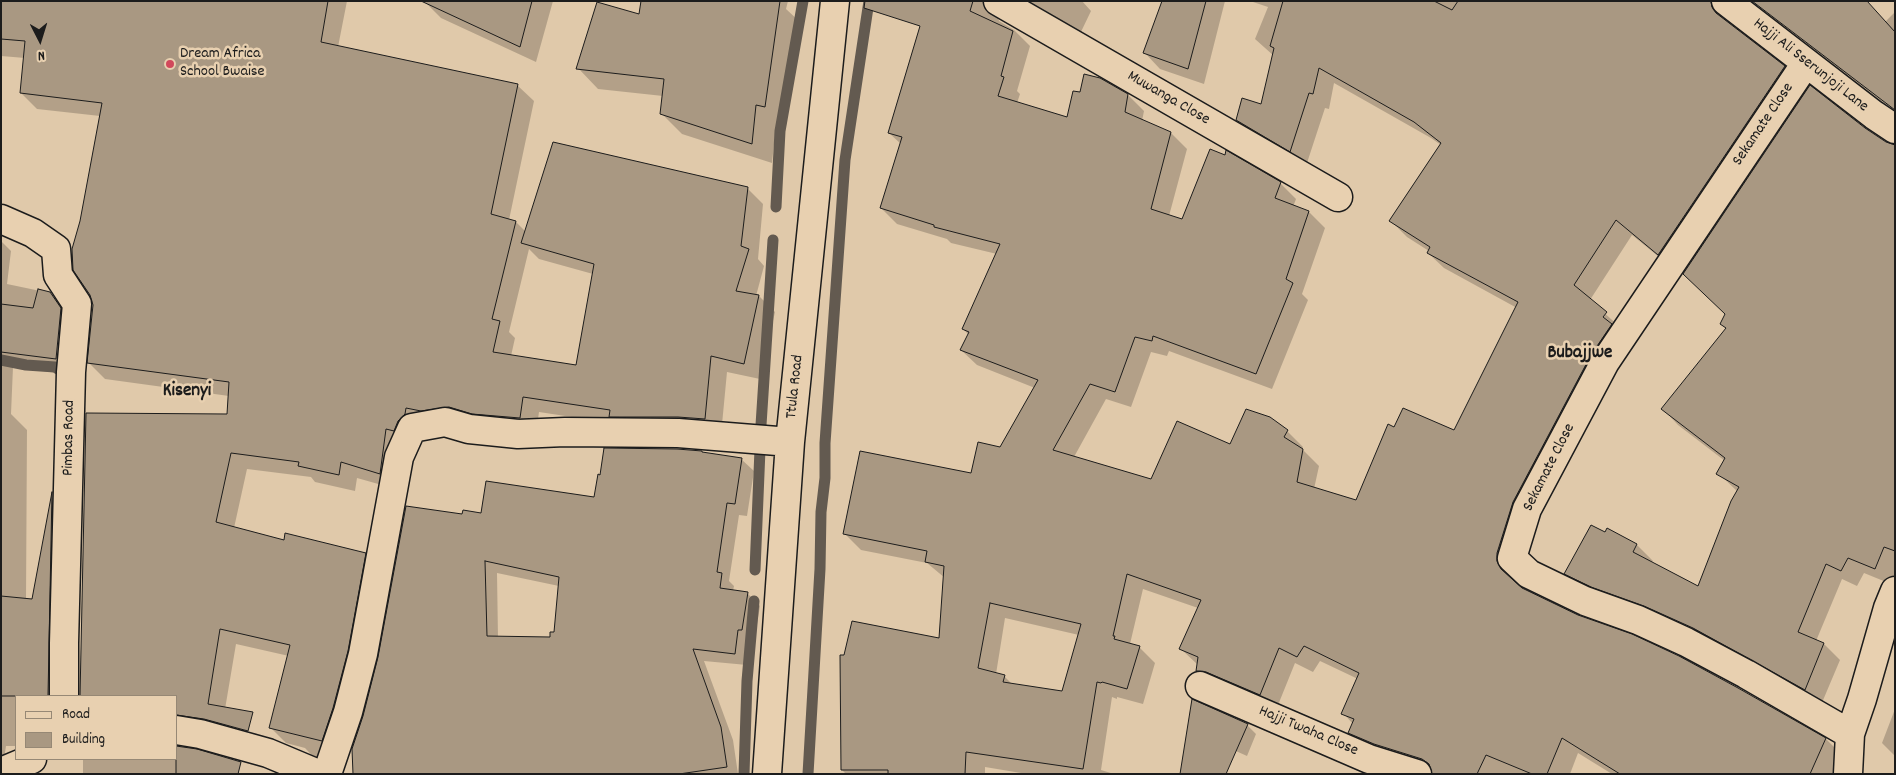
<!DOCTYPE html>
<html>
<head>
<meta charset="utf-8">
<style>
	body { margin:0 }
	#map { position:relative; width:1896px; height:775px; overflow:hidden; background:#e0c9aa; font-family:Dekko,sans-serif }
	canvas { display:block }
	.frame { position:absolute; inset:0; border:2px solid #1c1c1c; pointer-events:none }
	.legend { position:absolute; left:15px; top:695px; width:162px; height:65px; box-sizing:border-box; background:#e8d0b0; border:1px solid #968875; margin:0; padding:6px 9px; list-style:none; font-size:15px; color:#1c1c1c }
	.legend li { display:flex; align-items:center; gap:10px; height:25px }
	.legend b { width:25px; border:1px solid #968875 }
	.north { position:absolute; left:15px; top:15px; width:50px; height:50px; -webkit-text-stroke:4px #e8d0b0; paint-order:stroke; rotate:175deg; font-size:14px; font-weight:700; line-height:20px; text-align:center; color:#1c1c1c }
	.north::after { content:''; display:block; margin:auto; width:18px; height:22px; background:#1c1c1c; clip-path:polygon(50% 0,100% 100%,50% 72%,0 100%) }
</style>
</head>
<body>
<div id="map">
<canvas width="1896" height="775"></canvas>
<div class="frame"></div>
<ul class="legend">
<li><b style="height:6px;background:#e8d0b0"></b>Road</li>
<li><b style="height:14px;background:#a99882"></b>Building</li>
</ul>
<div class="north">N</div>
</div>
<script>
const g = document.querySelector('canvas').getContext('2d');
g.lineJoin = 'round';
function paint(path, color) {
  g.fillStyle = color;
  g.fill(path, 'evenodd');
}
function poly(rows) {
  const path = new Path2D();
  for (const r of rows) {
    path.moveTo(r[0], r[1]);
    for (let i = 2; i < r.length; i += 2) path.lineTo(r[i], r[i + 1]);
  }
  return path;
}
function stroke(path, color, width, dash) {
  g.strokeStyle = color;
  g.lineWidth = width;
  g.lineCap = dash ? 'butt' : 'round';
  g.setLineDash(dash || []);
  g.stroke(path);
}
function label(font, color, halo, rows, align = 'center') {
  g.font = font + ' Dekko,sans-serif';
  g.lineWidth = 5;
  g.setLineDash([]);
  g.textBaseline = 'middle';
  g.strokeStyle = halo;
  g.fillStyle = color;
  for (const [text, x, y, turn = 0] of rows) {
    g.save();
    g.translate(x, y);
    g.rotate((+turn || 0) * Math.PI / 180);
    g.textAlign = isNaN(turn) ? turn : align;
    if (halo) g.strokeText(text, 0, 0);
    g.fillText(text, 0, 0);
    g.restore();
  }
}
paint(poly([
	[1,1,347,1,338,47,517,85,534,101,509,220,516,222,526,232,747,188,763,204,758,259,764,266,756,296,759,296,775,312,760,379,727,372,721,435,618,424,539,412,536,434,422,423,396,489,357,478,355,491,315,482,311,477,247,469,234,528,285,541,365,555,381,571,362,670,348,655,346,644,321,765,305,748,286,743,270,727,289,656,236,644,222,727,176,715,176,696,81,696,87,415,228,415,229,396,105,379,89,363,94,305,81,221,100,116,37,109,21,93,25,58,1,56],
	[529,249,539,259,593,274,577,367,511,356,515,338,509,332],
	[553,1,536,62,441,18,425,2],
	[642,1,788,1,786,9,800,22,786,126,776,125,772,163,682,134,661,113,663,96,598,89,578,68,640,16],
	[929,1,982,1,998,17,999,21,1014,30,1030,46,1017,91,1020,94,1017,103,1068,119,1128,95,1144,111,1142,121,1171,133,1187,149,1169,216,1183,221,1280,183,1296,199,1293,207,1309,212,1325,228,1302,294,1308,300,1272,389,1169,351,1167,356,1151,352,1131,407,1106,399,1074,457,1151,481,1230,445,1287,431,1303,447,1302,449,1319,466,1314,489,1357,501,1395,429,1455,431,1517,308,1444,268,1428,253,1429,251,1407,237,1391,221,1441,145,1431,138,1334,83,1329,109,1325,108,1306,166,1253,136,1237,120,1262,105,1274,56,1255,39,1268,7,1250,1,1743,1,1726,15,1727,23,1784,67,1800,83,1675,270,1632,235,1590,300,1622,329,1607,371,1512,570,1512,578,1522,589,1738,689,1826,739,1842,755,1833,774,1612,774,1578,753,1570,774,1436,774,1414,764,1365,748,1349,732,1353,724,1343,713,1358,679,1320,661,1313,672,1295,663,1276,710,1213,687,1197,671,1198,665,1181,649,1198,608,1143,589,1130,644,1139,647,1155,663,1143,704,1117,697,1117,699,1112,697,1101,770,1114,774,1027,774,985,767,985,774,846,774,842,770,940,639,945,578,927,563,861,550,845,534,972,474,1000,448,1035,388,977,365,961,350,969,335,963,329,997,254,951,243,947,239,897,224,881,208,901,144,889,133],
	[1005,618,1079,635,1063,693,1013,685,1004,676,996,674],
	[1020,1,1082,1,1091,11,1079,36],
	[1163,1,1225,1,1204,84,1160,69,1145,53],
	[1746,1,1817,1,1885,22,1895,12,1895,114,1753,4],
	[1864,128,1886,143,1895,146,1895,575,1891,584,1864,573,1857,586,1842,579,1816,641,1824,644,1840,660,1821,705,1582,589,1566,573,1608,530,1637,545,1653,561,1651,563,1698,588,1738,492,1718,473,1725,461,1678,425,1663,409,1727,330,1721,324],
	[1,241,11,251,7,284,50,293,66,310,72,375,13,367,11,414,27,430,26,600,33,601,53,495,68,510,64,696,16,696,16,746,6,746,2,773],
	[703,454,741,459,754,471,747,516,739,515,729,581,734,586,733,591,747,593,760,606,754,642,750,642,747,665,704,661,733,740,738,774,414,774,463,516,595,499],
	[497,573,559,586,555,633,551,639,498,638],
	[1895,709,1895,756,1882,743],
	[1247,725,1256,734,1247,756,1198,734],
	[83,759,176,759,228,774,83,774]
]), '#0003');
stroke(poly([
	[776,207,780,131,803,1],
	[1,360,26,365,55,367,69,376],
	[755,570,761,425,773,240],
	[744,774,747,681,754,601],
	[808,774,820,569,821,512,825,478,825,443,845,160,869,1]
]), '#635a50', 11);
const building = poly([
	[1,1,328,1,321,42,518,84,491,214,516,221,492,319,500,321,493,352,576,365,594,264,521,243,553,142,748,187,741,246,749,249,736,291,759,295,744,364,711,356,705,419,678,417,609,417,610,410,523,397,520,418,472,414,449,407,421,411,406,408,405,414,398,421,394,431,386,429,380,474,341,462,339,475,298,466,299,462,231,453,216,522,284,540,285,533,366,553,348,651,333,708,322,741,269,728,290,645,220,629,208,704,253,712,248,731,204,719,176,715,176,696,80,696,86,413,227,414,229,382,87,363,93,305,90,295,73,270,72,249,80,221,102,103,20,93,25,41,1,39,1,1],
	[421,1,532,1,520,47,421,1],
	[641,1,780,1,765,107,756,105,752,144,660,114,664,79,576,69,597,2,639,14,641,1],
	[865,1,973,1,970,11,1013,31,1001,76,1004,77,998,96,1067,117,1073,91,1080,92,1084,74,1100,78,1128,94,1125,112,1171,132,1151,209,1182,219,1210,149,1225,155,1226,150,1281,182,1275,198,1309,211,1286,279,1293,283,1256,374,1153,336,1152,341,1135,337,1115,392,1090,384,1053,450,1151,479,1177,421,1230,444,1246,409,1270,417,1288,430,1284,437,1303,449,1297,482,1356,500,1388,424,1394,427,1403,408,1454,430,1518,302,1427,253,1430,247,1389,221,1441,143,1414,122,1319,68,1313,94,1309,93,1290,152,1236,120,1242,98,1261,104,1274,48,1270,46,1283,1,1434,1,1452,10,1458,1,1711,1,1712,7,1716,13,1785,66,1658,255,1616,220,1574,285,1607,312,1603,317,1612,324,1591,355,1513,502,1497,553,1497,561,1501,569,1522,588,1578,615,1632,634,1679,656,1738,688,1826,738,1810,774,1620,774,1562,738,1547,774,1532,774,1486,755,1477,774,1432,774,1429,764,1422,759,1374,744,1348,733,1354,719,1341,714,1359,673,1304,646,1297,657,1279,648,1260,695,1206,672,1196,671,1198,657,1179,649,1201,600,1127,574,1113,636,1115,636,1114,639,1140,646,1127,689,1102,682,1101,683,1097,682,1083,769,966,752,965,774,888,774,888,770,841,770,840,655,844,655,852,621,939,638,944,566,925,562,927,551,843,534,860,451,971,473,978,442,1000,447,1038,380,960,350,969,332,962,329,1000,244,934,227,934,225,880,208,902,137,888,133,920,26,864,8,865,1],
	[990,603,1081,624,1062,691,1003,682,1005,675,978,668,990,603],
	[1162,1,1206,1,1188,69,1143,53,1162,1],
	[1752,1,1867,1,1895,32,1895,110,1752,1],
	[1810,85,1865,128,1886,142,1895,145,1895,551,1884,547,1875,569,1848,558,1841,571,1826,564,1798,632,1824,643,1805,690,1693,628,1644,606,1591,587,1564,574,1591,525,1605,532,1607,528,1637,544,1633,552,1698,586,1731,501,1739,487,1716,474,1725,458,1661,409,1726,328,1720,324,1725,314,1683,274,1810,85],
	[38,289,50,292,61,308,56,359,1,352,1,304,33,308,38,289],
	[604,448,677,449,702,451,702,452,742,458,735,504,727,503,717,572,722,573,720,588,748,592,742,630,738,630,735,654,693,649,721,727,727,767,679,774,353,774,352,749,363,716,378,657,406,506,462,514,463,510,481,513,486,481,594,497,598,474,600,475,604,448],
	[485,561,559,577,554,632,550,632,550,637,487,636,485,561],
	[52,492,48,696,1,696,1,596,32,599,52,492],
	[1192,699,1248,724,1226,774,1180,774,1192,699],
	[176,746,197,749,241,762,238,774,176,774,176,746]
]);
paint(building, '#a99882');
stroke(building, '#1c1c1c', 1);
const minor = poly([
	[998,1,1338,197],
	[1726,1,1874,115,1895,129],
	[1806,63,1605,362,1527,509,1512,558,1529,574,1585,601,1638,620,1686,642,1746,674,1850,734],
	[1,219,33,233,56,249,58,275,77,304,71,372,64,643,64,696],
	[1200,686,1369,759,1417,774],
	[176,730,200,734,268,753,318,774],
	[1,772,32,759],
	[327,774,348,712,363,654,399,457,412,428,445,422,469,429,518,434,565,432,678,433,790,442],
	[767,774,790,442,835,1],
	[1848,774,1850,734,1862,699,1888,608,1895,591]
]);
stroke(minor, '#1c1c1c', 31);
stroke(minor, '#e8d0b0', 28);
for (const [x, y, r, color] of [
	[170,64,5,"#d1495b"]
]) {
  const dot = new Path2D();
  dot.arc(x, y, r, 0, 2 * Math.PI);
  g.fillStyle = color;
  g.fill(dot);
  stroke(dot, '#e8d0b0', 2);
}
label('16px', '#1c1c1c', '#e8d0b0', [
	["Dream Africa",180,55],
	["School Bwaise",180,73]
], 'left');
label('16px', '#1c1c1c', '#e8d0b0', [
	["Hajji Ali Sserunjoji Lane",1810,66,38],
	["Muwanga Close",1168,99,30],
	["Sekamate Close",1764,125,-56],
	["Ttula Road",796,387,-84],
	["Pimbas Road",70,438,-89],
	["Sekamate Close",1550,468,-63],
	["Hajji Twaha Close",1308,732,23]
]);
label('bold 19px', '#1c1c1c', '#e8d0b0', [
	["Bubajjwe",1580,354],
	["Kisenyi",187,392]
]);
</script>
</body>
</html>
